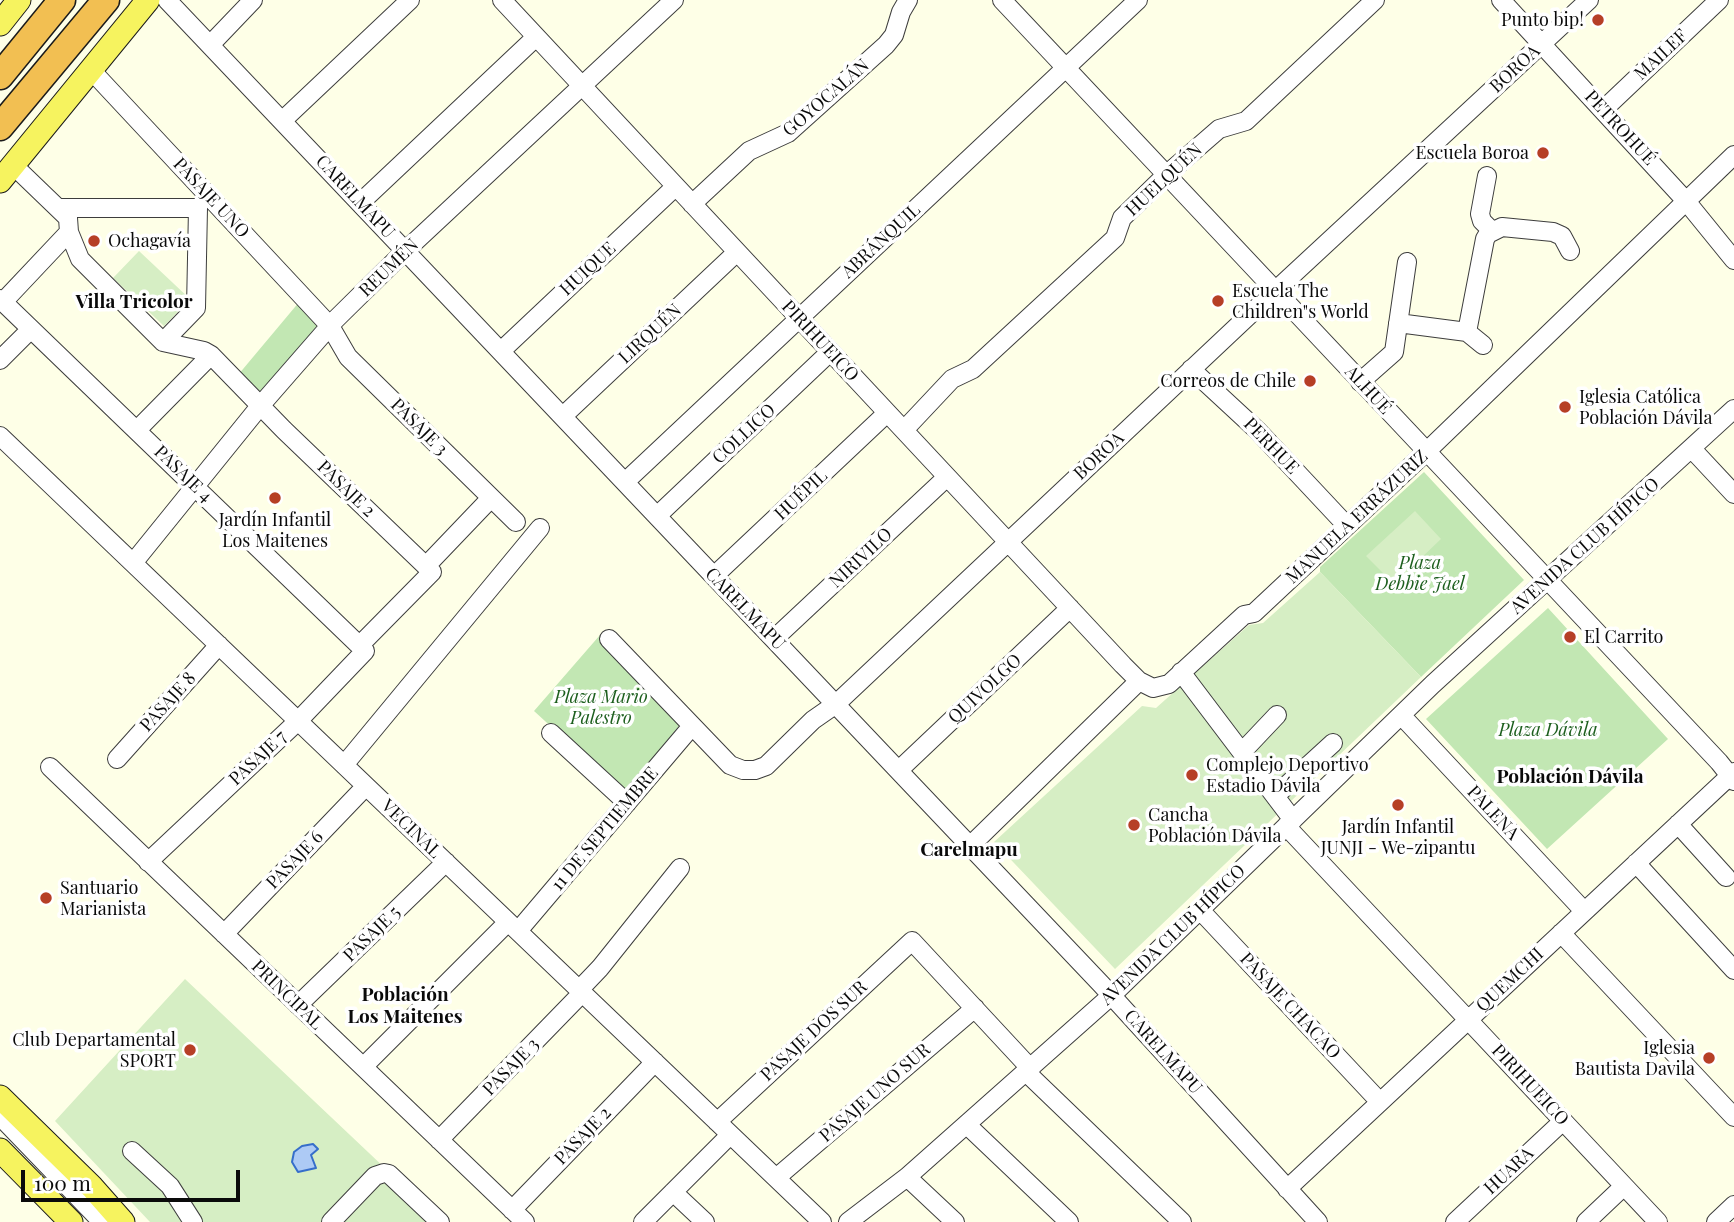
<!DOCTYPE html>
<html>
<head>
<meta charset="utf-8">
<style>
	body { margin:0 }
	#map { position:relative; width:1734px; height:1222px; overflow:hidden; background:#feffe7; font-family:"Playfair Display",serif }
	canvas { display:block }
	.scale { position:absolute; left:21px; top:1170px; width:219px; height:32px; box-sizing:border-box; border:4px solid #0a0a0a; border-top:0; padding-left:9px; font-size:21px; line-height:24px; white-space:nowrap; color:#0a0a0a; -webkit-text-stroke:5px #fff; paint-order:stroke }
</style>
</head>
<body>
<div id="map">
<canvas width="1734" height="1222"></canvas>
<div class="scale">100 m</div>
</div>
<script>
const g = document.querySelector('canvas').getContext('2d');
g.lineJoin = 'round';
function paint(path, color) {
  g.fillStyle = color;
  g.fill(path, 'evenodd');
}
function poly(rows) {
  const path = new Path2D();
  for (const r of rows) {
    path.moveTo(r[0], r[1]);
    for (let i = 2; i < r.length; i += 2) path.lineTo(r[i], r[i + 1]);
  }
  return path;
}
function stroke(path, color, width, dash) {
  g.strokeStyle = color;
  g.lineWidth = width;
  g.lineCap = dash ? 'butt' : 'round';
  g.setLineDash(dash || []);
  g.stroke(path);
}
function label(font, color, halo, rows, align = 'center') {
  g.font = font + ' "Playfair Display",serif';
  g.lineWidth = 7;
  g.setLineDash([]);
  g.textBaseline = 'middle';
  g.strokeStyle = halo;
  g.fillStyle = color;
  for (const [text, x, y, turn = 0] of rows) {
    g.save();
    g.translate(x, y);
    g.rotate((+turn || 0) * Math.PI / 180);
    g.textAlign = isNaN(turn) ? turn : align;
    if (halo) g.strokeText(text, 0, 0);
    g.fillText(text, 0, 0);
    g.restore();
  }
}
paint(poly([
	[300,301,320,323,258,395,238,375],
	[1424,472,1524,580,1421,677,1320,572,1320,567],
	[1548,608,1668,739,1547,849,1426,719],
	[600,635,682,722,625,794,534,711]
]), '#c2e7b3');
paint(poly([
	[139,251,190,299,164,326,113,278],
	[1415,511,1441,539,1394,584,1366,556],
	[1320,572,1421,677,1115,969,994,842,1142,706,1156,708,1249,625,1263,623],
	[185,979,442,1222,150,1222,55,1121]
]), '#d6eec4');
const water = poly([
	[313,1144,318,1149,311,1155,316,1168,298,1172,292,1162,294,1152,302,1146,313,1144]
]);
paint(water, '#adcaf5');
stroke(water, '#366eca', 2);
const minor = poly([
	[167,0,1101,984,1318,1222],
	[502,0,1123,665,1139,681,1153,688,1169,684,1244,615,1254,613,1426,452,1734,155],
	[1002,0,1719,762,1734,781],
	[1501,0,1686,201,1734,260],
	[210,45,253,0],
	[91,70,330,326,348,357,516,522],
	[1603,110,1719,0],
	[282,121,410,0],
	[13,165,68,218,69,232,80,259,163,342,204,351,211,355,284,430,432,572,360,645],
	[1487,176,1480,214,1482,221,1492,231],
	[360,203,536,37],
	[692,204,749,151,788,133,886,45,894,35,901,12,908,0],
	[59,208,198,208,196,308,163,342],
	[0,299,365,651,298,721,148,862],
	[3,302,69,232],
	[1398,323,1467,332],
	[1483,345,1467,332,1485,239,1488,234,1502,227,1553,232,1562,236,1570,251],
	[501,351,675,187],
	[0,360,31,329],
	[1191,369,1258,431,1347,526],
	[1360,382,1394,352,1407,262],
	[563,416,737,252],
	[137,430,211,355],
	[904,430,952,379,973,369,1115,238,1122,218,1166,175,1219,129,1246,121,1375,0],
	[0,436,822,1222],
	[1692,449,1734,494],
	[625,482,1138,0],
	[657,516,830,352],
	[133,563,260,406,335,320,405,251,674,0],
	[426,566,491,498],
	[714,576,887,413],
	[609,639,730,765,743,770,755,770,766,766,813,720,836,704,1261,304,1589,0],
	[774,639,947,477],
	[1181,672,1293,820],
	[1401,715,1584,911],
	[551,733,627,803],
	[1242,752,1277,715],
	[117,759,219,645],
	[344,765,540,528],
	[50,767,525,1222],
	[899,770,1070,608],
	[1275,796,1333,743],
	[1678,824,1726,877],
	[1286,826,1658,1222],
	[970,846,1139,681],
	[1636,863,1734,970],
	[1200,910,1380,1102],
	[518,931,692,726],
	[1561,933,1734,1117],
	[224,934,366,786],
	[579,990,600,968,680,868],
	[298,1005,446,862],
	[363,1067,508,922],
	[1027,1073,1182,1222],
	[0,1116,102,1222],
	[717,1122,912,941,1031,1069],
	[967,1125,1069,1222],
	[439,1140,582,993],
	[132,1151,170,1186,193,1222],
	[907,1177,955,1222],
	[776,1178,975,1008],
	[1287,1189,1734,772],
	[673,1192,705,1222],
	[512,1210,655,1062],
	[331,1222,375,1176,384,1173,389,1174,440,1222],
	[643,1222,730,1135],
	[848,1222,907,1177,1112,995,1433,684,1734,409],
	[1455,1222,1563,1121],
	[1586,1222,1624,1186],
	[1716,1222,1734,1205]
]);
const major = poly([
	[0,24,19,0],
	[0,181,148,0],
	[0,1097,92,1187,123,1222],
	[0,1150,71,1222]
]);
const highway = poly([
	[0,76,62,0],
	[0,127,106,0]
]);
stroke(minor, '#3d3d3d', 20);
stroke(major, '#1b1b1b', 25);
stroke(highway, '#1b1b1b', 29);
stroke(minor, '#fff', 18);
stroke(major, '#f6f35f', 23);
stroke(highway, '#f2bf52', 26);
for (const [x, y, r, color] of [
	[1598,20,7,"#b63f26"],
	[1543,153,7,"#b63f26"],
	[94,241,7,"#b63f26"],
	[1218,301,7,"#b63f26"],
	[1310,381,7,"#b63f26"],
	[1565,407,7,"#b63f26"],
	[275,498,7,"#b63f26"],
	[1570,637,7,"#b63f26"],
	[1192,775,7,"#b63f26"],
	[1398,805,7,"#b63f26"],
	[1134,825,7,"#b63f26"],
	[46,898,7,"#b63f26"],
	[190,1050,7,"#b63f26"],
	[1709,1058,7,"#b63f26"]
]) {
  const dot = new Path2D();
  dot.arc(x, y, r, 0, 2 * Math.PI);
  g.fillStyle = color;
  g.fill(dot);
  stroke(dot, '#fff', 2.5);
}
label('18px', '#0a0a0a', '#fff', [
	["Punto bip!",1584,20,"right"],
	["Escuela Boroa",1529,153,"right"],
	["Ochagavía",108,241],
	["Escuela The",1232,291],
	["Children\"s World",1232,312],
	["Correos de Chile",1296,381,"right"],
	["Iglesia Católica",1579,397],
	["Población Dávila",1579,418],
	["Jardín Infantil",275,520,"center"],
	["Los Maitenes",275,541,"center"],
	["El Carrito",1584,637],
	["Complejo Deportivo",1206,765],
	["Estadio Dávila",1206,786],
	["Cancha",1148,815],
	["Población Dávila",1148,836],
	["Jardín Infantil",1398,827,"center"],
	["JUNJI - We-zipantu",1398,848,"center"],
	["Santuario",60,888],
	["Marianista",60,909],
	["Club Departamental",176,1040,"right"],
	["SPORT",176,1061,"right"],
	["Iglesia",1695,1048,"right"],
	["Bautista Davila",1695,1069,"right"]
], 'left');
label('18px', '#0a0a0a', '#fff', [
	["MAILEF",1661,55,-43],
	["BOROA",1515,69,-43],
	["GOYOCALÁN",826,98,-41],
	["PETROHUÉ",1620,128,47],
	["HUELQUÉN",1164,180,-43],
	["CARELMAPU",355,197,47],
	["PASAJE UNO",211,198,47],
	["ABRÁNQUIL",881,241,-43],
	["REUMÉN",389,268,-44],
	["HUIQUE",588,269,-43],
	["LIRQUÉN",650,334,-43],
	["PIRIHUEICO",820,341,47],
	["ALHUÉ",1368,390,47],
	["PASAJE 3",419,427,45],
	["COLLICO",744,434,-43],
	["PERHUE",1271,446,46],
	["BOROA",1099,456,-43],
	["PASAJE 4",183,474,44],
	["PASAJE 2",346,489,44],
	["HUÉPIL",801,495,-43],
	["MANUELA ERRÁZURIZ",1357,517,-43],
	["AVENIDA CLUB HÍPICO",1585,546,-42],
	["NIRIVILO",861,558,-43],
	["CARELMAPU",745,609,46],
	["QUIVOLGO",985,689,-43],
	["PASAJE 8",168,702,-48],
	["PASAJE 7",258,758,-43],
	["PALENA",1493,813,47],
	["VECINAL",411,829,44],
	["11 DE SEPTIEMBRE",605,829,-50],
	["PASAJE 6",295,860,-46],
	["PASAJE 5",372,934,-44],
	["AVENIDA CLUB HÍPICO",1173,935,-44],
	["QUEMCHI",1510,980,-43],
	["PRINCIPAL",287,995,44],
	["PASAJE CHACAO",1290,1006,47],
	["PASAJE DOS SUR",814,1031,-43],
	["CARELMAPU",1163,1052,48],
	["PASAJE 3",511,1067,-46],
	["PIRIHUEICO",1530,1085,47],
	["PASAJE UNO SUR",875,1093,-41],
	["PASAJE 2",583,1136,-46],
	["HUARA",1509,1171,-43]
]);
label('italic 18px', '#1d5f1e', '#fff', [
	["Plaza",1420,563],
	["Debbie Jael",1420,584],
	["Plaza Mario",601,697],
	["Palestro",601,718],
	["Plaza Dávila",1548,730]
]);
label('bold 19px', '#0a0a0a', '#fff', [
	["Villa Tricolor",134,302],
	["Población Dávila",1570,777],
	["Carelmapu",969,850],
	["Población",405,995],
	["Los Maitenes",405,1017]
]);
</script>
</body>
</html>
